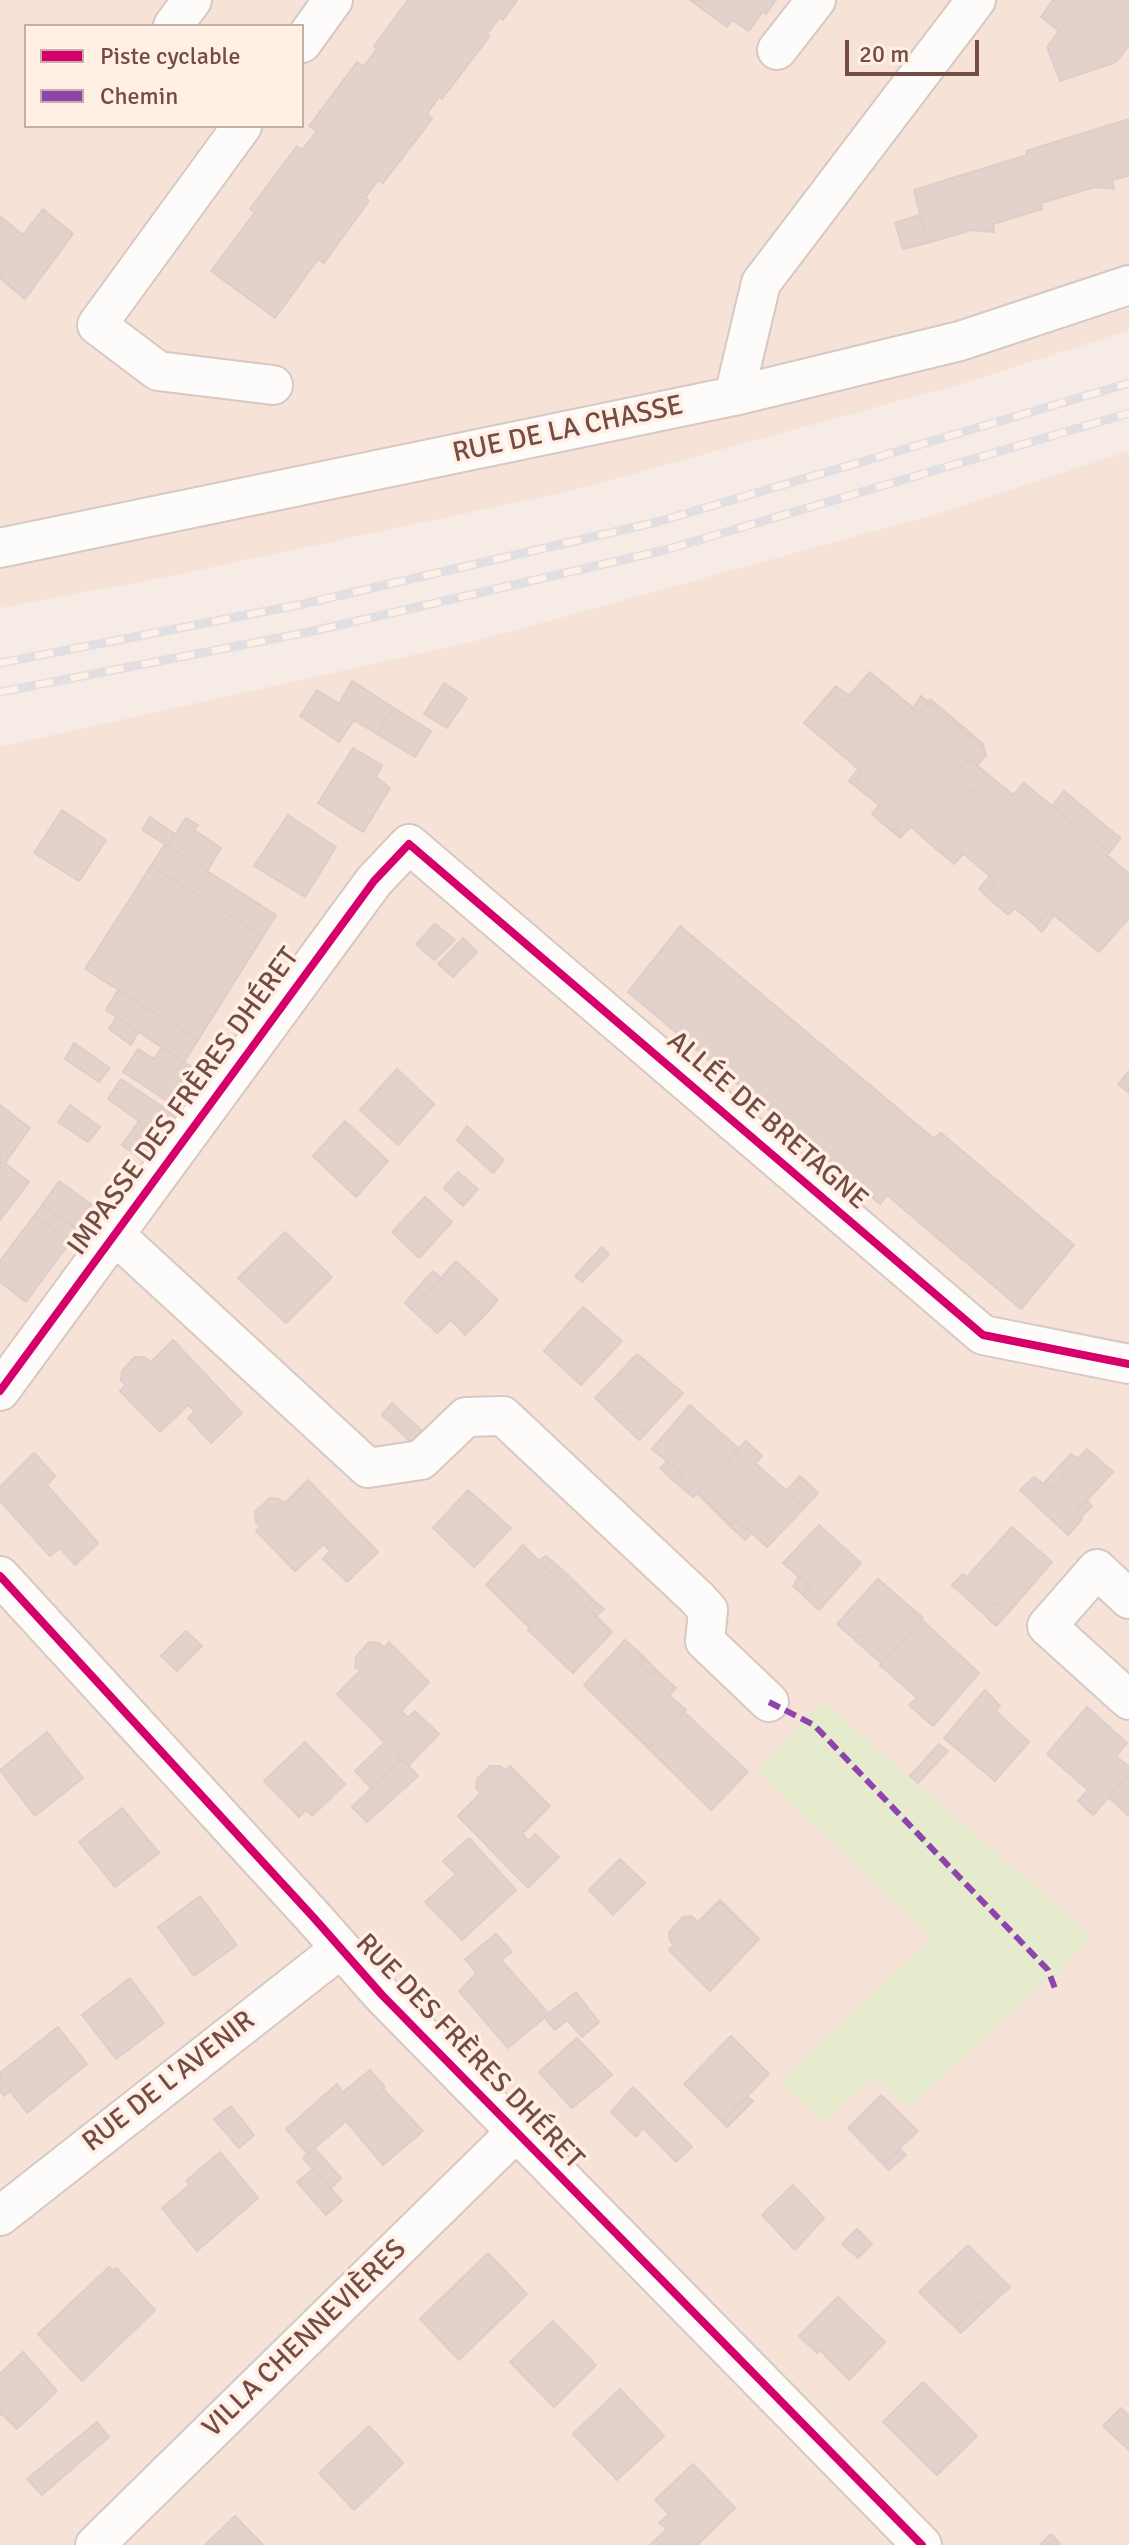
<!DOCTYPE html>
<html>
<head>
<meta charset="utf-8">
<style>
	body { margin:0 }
	#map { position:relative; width:1129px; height:2545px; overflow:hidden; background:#f6ebe5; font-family:Signika,sans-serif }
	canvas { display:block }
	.legend { position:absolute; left:24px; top:24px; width:280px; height:104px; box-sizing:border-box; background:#ffefe5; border:2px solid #c7aea5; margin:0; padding:10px 14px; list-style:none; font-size:24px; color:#744c45 }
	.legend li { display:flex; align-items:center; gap:16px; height:40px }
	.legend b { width:40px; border:2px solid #c7aea5 }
	.scale { position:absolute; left:845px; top:40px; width:134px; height:36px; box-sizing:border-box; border:4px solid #744c45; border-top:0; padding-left:10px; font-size:24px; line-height:28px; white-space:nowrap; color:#744c45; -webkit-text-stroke:6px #ffefe5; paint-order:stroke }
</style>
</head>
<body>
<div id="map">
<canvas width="1129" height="2545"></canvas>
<ul class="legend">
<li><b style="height:10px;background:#d6006c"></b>Piste cyclable</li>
<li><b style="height:10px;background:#8e44ad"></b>Chemin</li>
</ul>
<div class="scale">20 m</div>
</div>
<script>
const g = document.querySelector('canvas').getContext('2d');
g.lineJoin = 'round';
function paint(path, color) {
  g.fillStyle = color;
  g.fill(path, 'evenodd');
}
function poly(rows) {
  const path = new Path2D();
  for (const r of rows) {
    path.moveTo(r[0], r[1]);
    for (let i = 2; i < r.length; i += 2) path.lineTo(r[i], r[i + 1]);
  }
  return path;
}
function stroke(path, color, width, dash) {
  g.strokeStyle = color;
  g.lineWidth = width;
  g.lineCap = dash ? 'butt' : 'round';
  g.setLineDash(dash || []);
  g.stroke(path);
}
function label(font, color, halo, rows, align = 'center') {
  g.font = font + ' Signika,sans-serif';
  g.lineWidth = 7;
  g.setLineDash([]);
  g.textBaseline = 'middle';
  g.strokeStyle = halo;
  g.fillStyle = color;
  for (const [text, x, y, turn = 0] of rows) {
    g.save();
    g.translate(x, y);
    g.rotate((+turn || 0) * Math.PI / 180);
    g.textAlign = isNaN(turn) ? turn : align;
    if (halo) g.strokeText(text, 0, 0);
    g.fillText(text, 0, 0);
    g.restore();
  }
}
paint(poly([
	[0,0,1129,0,1129,330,975,380,570,491,166,577,0,608],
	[26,26,302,26,302,126,26,126],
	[1129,451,1129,2545,0,2545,0,747,476,641,947,511]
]), '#f6e2d7');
paint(poly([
	[822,1701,1091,1935,1055,1977,1042,1984,909,2107,874,2077,824,2121,779,2082,932,1938,757,1771]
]), '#e6ebce');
const building = poly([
	[408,0,517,0,503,20,500,17,487,34,490,36,442,99,439,97,427,114,432,119,383,183,378,180,365,198,369,201,324,263,318,259,275,318,211,271,255,212,250,209,297,146,302,150,317,131,309,126,357,62,363,67,377,49,374,46,408,0],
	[690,0,776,0,766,14,763,11,749,31,732,20,727,27,690,0],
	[1053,0,1129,0,1129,45,1116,62,1060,81,1047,47,1059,31,1041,17,1053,0],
	[1129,119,1129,176,1112,180,1114,189,1095,187,1041,203,1042,209,993,224,994,232,972,230,927,243,914,190,1027,155,1026,151,1129,119],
	[43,209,73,234,25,299,0,278,0,216,23,235,43,209],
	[920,215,927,243,903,249,895,223,920,215],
	[870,672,919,713,928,702,984,749,986,755,977,765,969,759,954,777,974,792,990,776,1013,795,1024,783,1102,847,1100,849,1129,874,1129,918,1099,952,1049,911,1036,926,1015,908,1008,915,985,895,996,881,944,838,935,848,903,820,893,832,872,814,879,805,855,786,862,772,804,723,831,692,844,701,870,672],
	[352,681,394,708,377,734,354,720,339,742,300,716,317,690,339,704,352,681],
	[444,683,467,698,447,728,424,714,444,683],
	[836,686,849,696,844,701,831,692,836,686],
	[921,696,928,702,919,713,913,708,921,696],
	[930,699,983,744,984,749,928,702,930,699],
	[394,708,431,731,415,757,377,734,394,708],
	[353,748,382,765,376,777,390,788,363,832,318,803,353,748],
	[969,759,990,776,974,792,954,777,969,759],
	[858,769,862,772,855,786,849,781,858,769],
	[1064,791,1114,833,1102,847,1052,806,1064,791],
	[62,810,106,840,79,881,34,853,62,810],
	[288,815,336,847,305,897,254,866,288,815],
	[150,817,175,834,168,846,142,830,150,817],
	[186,818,198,825,194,830,221,848,207,871,168,846,186,818],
	[903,820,910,827,900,838,893,832,903,820],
	[1114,833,1121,838,1109,853,1102,847,1114,833],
	[944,838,963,854,954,864,935,848,944,838],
	[165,844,276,915,263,936,151,866,165,844],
	[151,866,263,936,198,1040,85,969,151,866],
	[990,876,996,881,985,895,979,889,990,876],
	[1049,911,1054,915,1042,932,1036,926,1049,911],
	[435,924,455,940,434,960,416,944,435,924],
	[680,926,933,1138,941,1133,1074,1245,1021,1309,887,1195,880,1204,628,992,680,926],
	[463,938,477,952,453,977,438,964,463,938],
	[118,990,198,1040,184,1062,106,1010,118,990],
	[116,1017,139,1031,131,1045,109,1029,116,1017],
	[74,1043,110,1068,99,1082,65,1059,74,1043],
	[162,1047,193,1068,170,1103,123,1072,138,1049,154,1059,162,1047],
	[193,1068,201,1073,194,1084,185,1079,193,1068],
	[397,1069,434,1104,398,1145,360,1110,397,1069],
	[1129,1071,1129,1093,1118,1084,1129,1071],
	[121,1079,190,1125,159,1172,122,1145,139,1121,108,1099,121,1079],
	[0,1105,30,1128,5,1163,29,1182,0,1220,0,1105],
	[70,1105,100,1127,88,1142,58,1122,70,1105],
	[345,1121,388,1161,356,1197,313,1156,345,1121],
	[467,1126,504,1160,493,1173,457,1140,467,1126],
	[458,1172,478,1189,463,1206,444,1188,458,1172],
	[59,1181,92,1205,75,1228,42,1205,59,1181],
	[425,1197,452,1222,419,1258,392,1232,425,1197],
	[42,1205,79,1230,70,1242,34,1216,42,1205],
	[34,1216,70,1242,26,1302,0,1282,0,1261,34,1216],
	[285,1232,332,1277,286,1323,238,1278,285,1232],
	[602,1247,609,1254,582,1282,575,1276,602,1247],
	[456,1261,498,1300,483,1317,441,1278,456,1261],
	[433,1271,441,1278,423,1296,416,1290,433,1271],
	[441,1278,483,1317,465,1335,451,1320,437,1333,405,1303,416,1290,423,1296,441,1278],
	[583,1307,622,1341,581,1385,544,1351,583,1307],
	[173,1340,242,1413,211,1443,188,1418,195,1411,188,1405,160,1432,120,1391,126,1385,121,1381,122,1371,135,1357,144,1357,151,1362,173,1340],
	[637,1354,683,1393,645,1434,619,1410,613,1415,595,1398,637,1354],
	[392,1403,423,1432,412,1443,382,1415,392,1403],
	[690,1405,739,1449,693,1497,675,1482,682,1474,652,1449,690,1405],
	[619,1410,645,1434,639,1440,613,1415,619,1410],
	[746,1441,762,1456,755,1463,805,1507,767,1547,736,1519,729,1525,697,1493,746,1441],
	[1087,1449,1113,1472,1075,1513,1082,1519,1068,1535,1020,1490,1034,1477,1051,1489,1087,1449],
	[34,1453,55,1476,47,1485,98,1543,75,1565,60,1548,50,1556,0,1501,0,1487,34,1453],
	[1071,1454,1079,1459,1051,1489,1044,1483,1071,1454],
	[667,1462,682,1474,675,1482,660,1468,667,1462],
	[800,1476,818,1493,805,1507,786,1491,800,1476],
	[308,1480,378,1552,347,1582,323,1559,330,1551,324,1544,295,1571,256,1531,260,1527,256,1522,255,1512,270,1498,279,1499,285,1503,308,1480],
	[468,1490,511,1528,474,1567,433,1528,468,1490],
	[1087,1501,1092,1506,1081,1517,1075,1513,1087,1501],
	[736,1519,751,1533,745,1540,729,1525,736,1519],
	[819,1525,861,1563,819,1610,803,1595,810,1587,783,1563,819,1525],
	[1012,1527,1052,1562,1008,1613,996,1602,984,1614,952,1585,963,1574,967,1577,1012,1527],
	[523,1545,551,1573,558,1566,574,1581,530,1628,486,1585,523,1545],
	[546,1556,558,1566,551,1573,539,1560,546,1556],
	[799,1576,810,1587,803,1595,793,1586,799,1576],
	[878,1579,923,1618,887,1658,861,1634,854,1639,837,1624,878,1579],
	[574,1581,593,1600,586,1606,612,1632,573,1673,528,1630,574,1581],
	[593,1600,604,1609,596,1616,586,1606,593,1600],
	[996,1602,1008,1613,996,1626,984,1614,996,1602],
	[922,1620,979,1673,933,1726,909,1705,917,1698,880,1665,922,1620],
	[186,1631,202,1646,177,1671,161,1656,186,1631],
	[861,1634,887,1658,882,1664,854,1639,861,1634],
	[625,1640,643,1656,639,1664,651,1676,656,1670,676,1688,669,1695,686,1710,649,1749,584,1685,625,1640],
	[369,1642,379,1643,384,1648,389,1642,429,1682,401,1711,408,1718,415,1711,439,1734,408,1766,337,1694,361,1670,355,1667,356,1657,369,1642],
	[643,1656,656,1670,651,1676,639,1664,643,1656],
	[985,1690,1000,1706,996,1711,1029,1742,995,1781,944,1738,985,1690],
	[1087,1707,1127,1743,1116,1756,1129,1767,1129,1774,1093,1815,1078,1801,1088,1790,1047,1754,1087,1707],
	[684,1712,748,1772,711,1810,649,1749,684,1712],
	[47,1732,83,1778,35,1816,0,1770,47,1732],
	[305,1742,345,1784,312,1816,306,1810,299,1817,264,1781,305,1742],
	[385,1742,402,1759,371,1788,355,1771,385,1742],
	[939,1744,948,1751,918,1783,910,1776,939,1744],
	[402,1759,418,1776,367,1822,352,1807,402,1759],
	[490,1766,500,1766,505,1770,510,1766,550,1806,522,1834,529,1841,535,1834,559,1857,528,1888,458,1816,481,1793,476,1789,477,1779,490,1766],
	[1129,1774,1129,1816,1108,1797,1129,1774],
	[122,1808,159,1853,115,1887,79,1842,122,1808],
	[469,1838,516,1890,462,1940,425,1902,456,1874,443,1861,469,1838],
	[620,1859,645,1883,613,1915,589,1890,620,1859],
	[200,1896,237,1945,194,1976,158,1927,200,1896],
	[720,1900,759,1939,710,1991,669,1950,674,1945,670,1941,669,1932,683,1917,691,1916,698,1922,720,1900],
	[496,1934,512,1952,501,1960,549,2014,508,2048,459,1991,477,1973,465,1959,496,1934],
	[130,1978,164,2023,116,2059,82,2015,130,1978],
	[576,1992,599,2022,582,2037,567,2020,555,2030,544,2017,576,1992],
	[58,2027,87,2064,27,2113,10,2091,4,2096,0,2091,0,2073,58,2027],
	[731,2036,769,2074,722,2122,684,2084,731,2036],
	[577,2038,612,2075,572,2108,539,2072,577,2038],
	[370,2070,385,2087,308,2154,286,2129,337,2084,343,2092,370,2070],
	[633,2087,692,2147,676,2162,643,2128,636,2137,611,2112,633,2087],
	[383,2089,423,2131,383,2165,346,2121,383,2089],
	[881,2095,918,2131,883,2164,848,2128,881,2095],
	[748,2097,753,2101,727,2127,722,2122,748,2097],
	[231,2106,254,2135,239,2148,214,2119,231,2106],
	[314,2148,341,2178,330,2189,303,2158,314,2148],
	[901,2150,906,2155,889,2170,883,2164,901,2150],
	[220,2152,258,2198,197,2251,162,2208,190,2185,186,2181,220,2152],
	[313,2169,342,2201,326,2215,297,2182,313,2169],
	[793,2185,824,2218,795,2250,762,2215,793,2185],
	[857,2229,872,2244,858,2258,842,2244,857,2229],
	[968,2245,1010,2287,988,2307,982,2301,955,2327,919,2292,968,2245],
	[488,2253,527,2294,459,2360,420,2319,488,2253],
	[109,2267,114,2271,116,2268,155,2310,82,2381,38,2334,109,2267],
	[838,2297,885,2342,849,2380,820,2350,817,2353,799,2336,838,2297],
	[982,2301,988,2307,961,2333,955,2327,982,2301],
	[553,2321,596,2365,554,2407,510,2362,553,2321],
	[23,2352,57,2391,17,2429,2,2414,0,2415,0,2374,23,2352],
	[923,2382,977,2436,937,2475,883,2422,923,2382],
	[620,2389,664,2436,617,2480,573,2434,620,2389],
	[1121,2408,1129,2416,1129,2450,1103,2426,1121,2408],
	[97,2422,109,2437,42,2495,27,2479,97,2422],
	[369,2426,403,2463,354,2510,319,2473,369,2426],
	[693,2464,735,2508,698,2544,700,2545,650,2545,667,2529,659,2523,669,2514,655,2500,693,2464],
	[235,2516,263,2545,205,2545,235,2516],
	[1051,2534,1061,2545,1040,2545,1051,2534]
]);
paint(building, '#e3d1cc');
stroke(building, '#dfcdc7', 2);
const minor = poly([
	[173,26,192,0],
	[302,43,333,0],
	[777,50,816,0],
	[242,126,97,325,158,371,273,385],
	[734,396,761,283,976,0],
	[0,548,734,396,960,341,1129,285],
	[115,1235,368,1468,421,1460,466,1417,503,1416,696,1597,708,1610,705,1641,769,1702],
	[0,1391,374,881,409,844,983,1335,1129,1364],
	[0,1576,314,1918,382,1995,922,2545],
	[1129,1599,1097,1569,1047,1626,1129,1700],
	[0,2216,340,1949],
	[95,2545,515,2133]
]);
stroke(minor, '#d7c8c3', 42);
stroke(minor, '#fefcfb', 38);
const rail = poly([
	[0,663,303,604,657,522,1129,383],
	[0,692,309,632,665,550,1129,413]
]);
stroke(rail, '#e2dfe3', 9);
stroke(rail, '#ffefe5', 6, [18]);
stroke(poly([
	[769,1702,814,1725,1048,1970,1056,1991]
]), '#8e44ad', 6, [12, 6]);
stroke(poly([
	[0,1391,374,881,409,844,983,1335,1129,1364],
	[0,1576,314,1918,382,1995,922,2545]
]), '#d6006c', 8);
label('28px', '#744c45', '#ffefe5', [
	["RUE DE LA CHASSE",568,430,-12],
	["IMPASSE DES FRÈRES DHÉRET",184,1102,-54],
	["ALLÉE DE BRETAGNE",767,1121,41],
	["RUE DES FRÈRES DHÉRET",469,2052,46],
	["RUE DE L'AVENIR",169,2082,-38],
	["VILLA CHENNEVIÈRES",305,2339,-44]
]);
</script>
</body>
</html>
